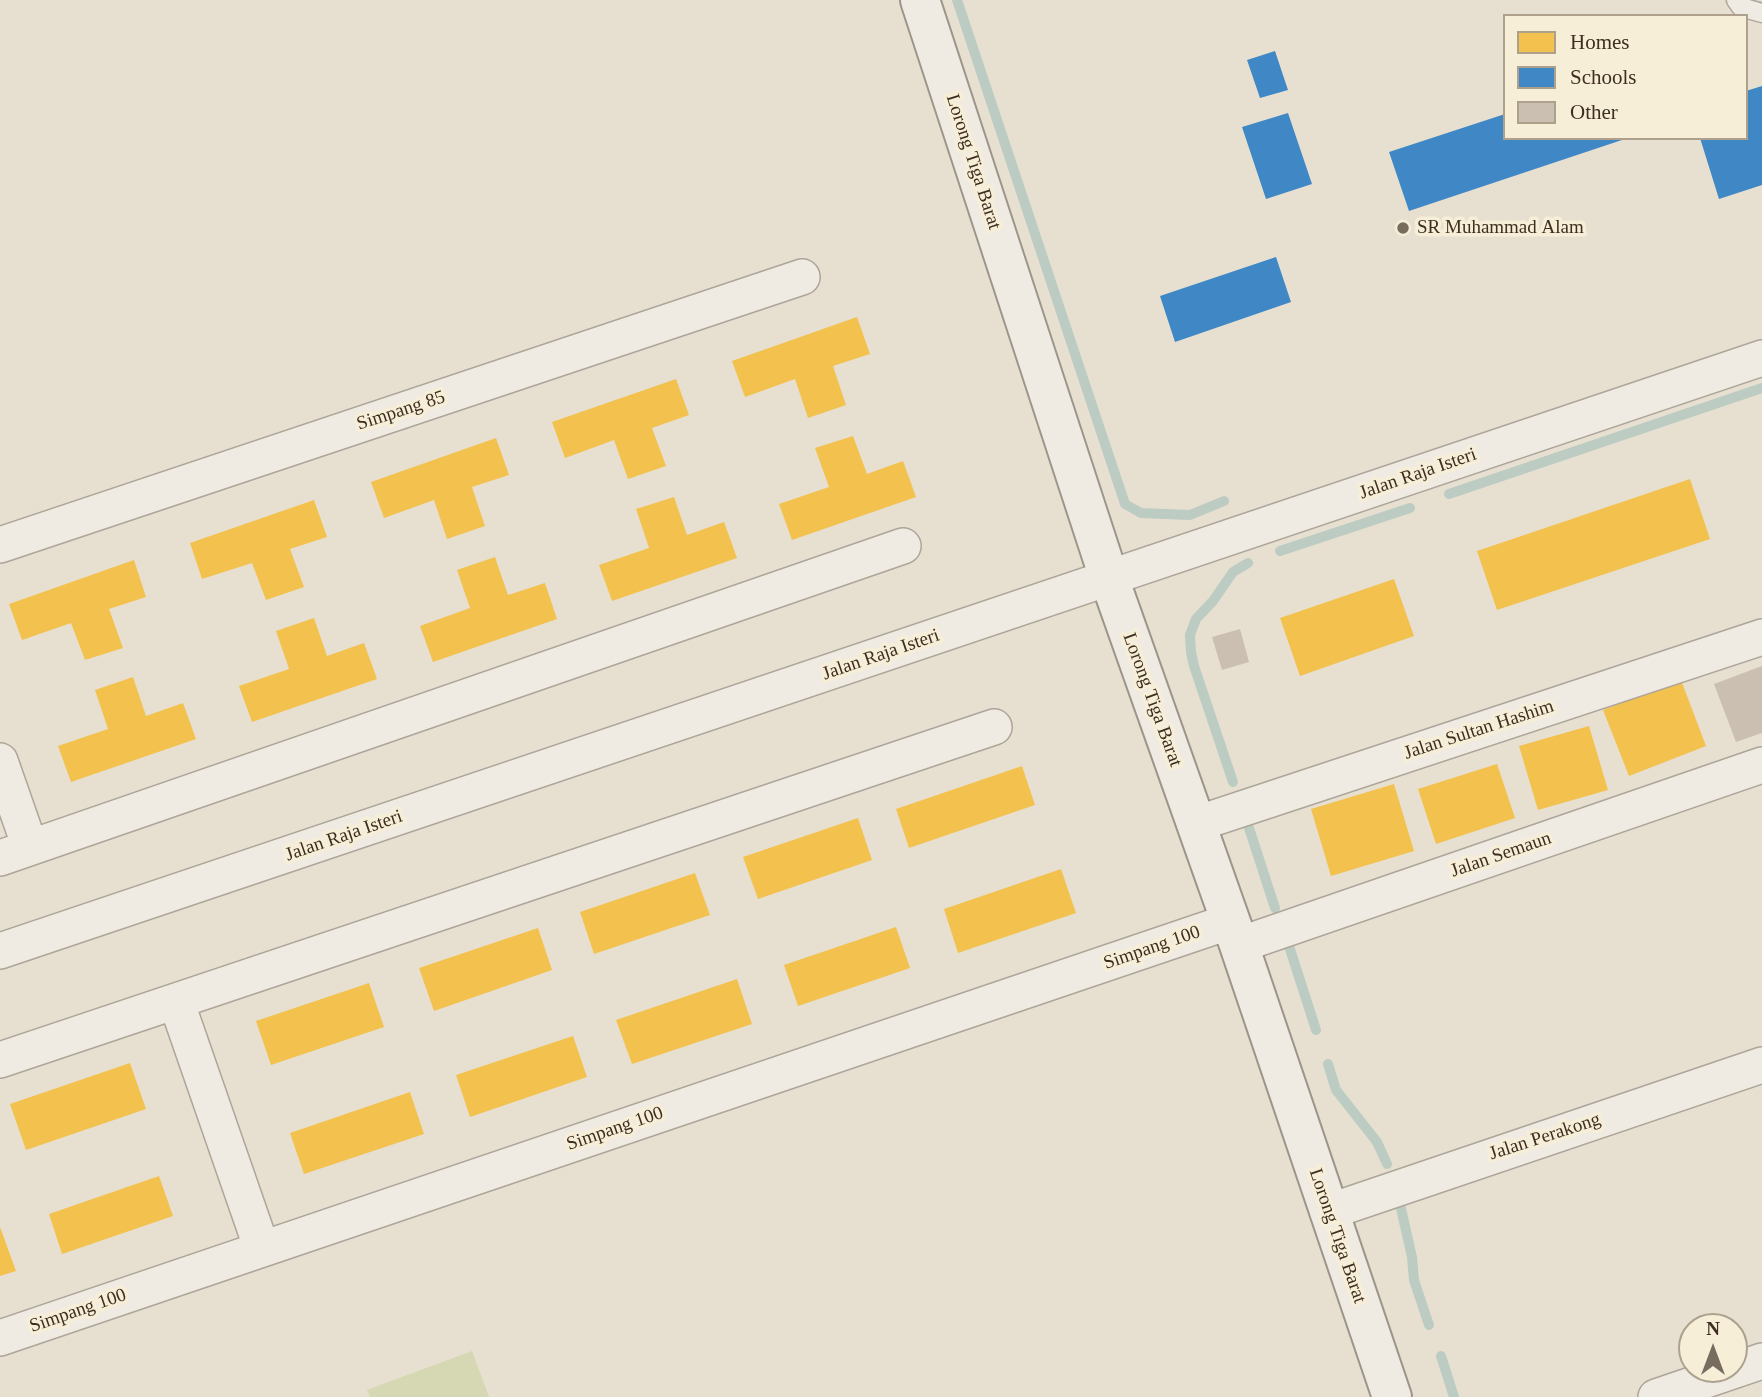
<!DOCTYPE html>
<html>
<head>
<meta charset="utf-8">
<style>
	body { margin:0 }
	#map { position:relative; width:1762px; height:1397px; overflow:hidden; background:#e7e0d1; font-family:"Times New Roman",serif }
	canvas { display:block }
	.legend { position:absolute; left:1503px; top:14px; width:245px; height:126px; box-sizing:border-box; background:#f7eed8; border:2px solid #ada18e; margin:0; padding:9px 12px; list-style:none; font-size:21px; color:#3d2e20 }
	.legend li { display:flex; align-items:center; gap:14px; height:35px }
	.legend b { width:35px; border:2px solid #ada18e }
	.north { position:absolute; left:1678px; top:1313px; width:70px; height:70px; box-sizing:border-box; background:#f7eed8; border:2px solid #ada18e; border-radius:50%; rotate:0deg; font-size:19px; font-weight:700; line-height:28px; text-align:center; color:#3d2e20 }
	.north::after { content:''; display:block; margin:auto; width:24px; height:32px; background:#786c5e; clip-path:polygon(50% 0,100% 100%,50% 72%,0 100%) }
</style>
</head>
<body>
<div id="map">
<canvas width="1762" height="1397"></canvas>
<ul class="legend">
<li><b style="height:19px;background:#f2c14e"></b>Homes</li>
<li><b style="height:19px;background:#3f88c5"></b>Schools</li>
<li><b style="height:19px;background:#cbbfb2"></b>Other</li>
</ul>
<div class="north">N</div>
</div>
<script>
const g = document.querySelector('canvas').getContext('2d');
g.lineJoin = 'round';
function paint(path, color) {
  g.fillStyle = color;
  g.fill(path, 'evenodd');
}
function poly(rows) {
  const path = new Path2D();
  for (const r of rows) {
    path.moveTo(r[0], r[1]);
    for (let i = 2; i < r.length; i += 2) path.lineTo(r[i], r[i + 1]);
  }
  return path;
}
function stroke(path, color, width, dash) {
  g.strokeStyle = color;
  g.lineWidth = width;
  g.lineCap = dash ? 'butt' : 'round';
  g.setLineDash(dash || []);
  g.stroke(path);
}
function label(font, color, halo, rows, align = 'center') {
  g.font = font + ' "Times New Roman",serif';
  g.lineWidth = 7;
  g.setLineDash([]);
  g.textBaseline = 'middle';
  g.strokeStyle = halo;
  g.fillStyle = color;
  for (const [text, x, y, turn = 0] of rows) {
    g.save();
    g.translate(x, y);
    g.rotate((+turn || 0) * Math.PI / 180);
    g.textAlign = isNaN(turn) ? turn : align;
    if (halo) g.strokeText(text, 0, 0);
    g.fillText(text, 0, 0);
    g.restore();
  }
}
paint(poly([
	[472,1351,489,1397,370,1397,367,1390]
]), '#d6d7b3');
paint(poly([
	[857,317,870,354,833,366,846,405,808,418,795,379,745,397,732,361],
	[676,379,689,415,652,428,666,466,628,479,614,440,565,458,552,422],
	[853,436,867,474,903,461,916,497,792,540,779,504,829,487,815,448],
	[496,438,509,475,472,487,485,526,447,539,434,500,384,518,371,482],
	[1690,479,1710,539,1497,610,1477,551],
	[674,497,687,535,724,522,737,558,612,601,599,565,649,548,636,509],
	[314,500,327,537,290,549,304,587,266,600,252,563,202,579,190,543],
	[495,557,508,595,545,583,557,619,433,662,420,626,470,608,457,570],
	[134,560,146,597,109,609,123,648,85,660,71,623,22,640,9,604],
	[1394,579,1414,636,1300,676,1280,618],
	[314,618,327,656,364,643,377,679,252,722,239,686,289,669,276,631],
	[133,677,146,716,183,703,196,739,71,782,58,746,108,729,95,690],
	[1681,680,1706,746,1629,776,1603,710],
	[1589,726,1608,790,1538,810,1519,746],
	[1497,764,1515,818,1436,844,1418,789],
	[1022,766,1035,805,909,848,896,809],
	[1394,784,1414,851,1331,876,1311,809],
	[858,818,872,860,758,899,743,857],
	[1061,869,1076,913,958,953,944,909],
	[695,873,710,915,594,954,580,912],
	[896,927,910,968,798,1006,784,965],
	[538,928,552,970,434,1011,419,968],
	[737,979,752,1024,632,1064,616,1020],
	[369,983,384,1027,271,1065,256,1021],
	[573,1036,587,1077,470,1117,456,1075],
	[130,1063,146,1109,26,1150,10,1104],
	[410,1092,424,1134,304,1174,290,1133],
	[159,1176,173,1216,62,1254,49,1214],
	[0,1227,16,1271,0,1276]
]), '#f2c14e');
paint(poly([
	[1275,51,1288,90,1260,98,1247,60],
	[1762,86,1762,185,1719,199,1700,138,1746,138,1746,91],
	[1288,113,1312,184,1266,199,1242,127],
	[1505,114,1505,138,1625,139,1409,211,1389,152],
	[1276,257,1291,302,1175,342,1160,296]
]), '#3f88c5');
stroke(poly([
	[957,0,1125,504,1141,513,1190,515,1224,501],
	[1449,494,1762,388],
	[1280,551,1410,508],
	[1233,782,1194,666,1191,652,1190,635,1196,619,1213,601,1233,572,1248,563],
	[1249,828,1275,908],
	[1289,946,1316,1030],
	[1328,1064,1336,1090,1377,1142,1387,1164],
	[1400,1204,1412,1257,1414,1280,1429,1325],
	[1441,1356,1454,1397]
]), '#bcccc2', 10);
paint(poly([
	[1240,629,1249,662,1222,670,1212,637],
	[1762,666,1762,733,1736,742,1714,684]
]), '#cbbfb2');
const service = poly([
	[1736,0,1741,7,1762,13]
]);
const minor = poly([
	[0,545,802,277],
	[0,761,30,847],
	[1196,824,1762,637],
	[0,858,903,546],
	[1239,945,1762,765],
	[0,951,1762,358],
	[176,1001,262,1249],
	[0,1060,994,727],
	[1328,1212,1762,1065],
	[0,1338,1231,921],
	[1656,1397,1762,1361]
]);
const secondary = poly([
	[920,0,1109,578,1239,945,1392,1397]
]);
stroke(service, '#ada599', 21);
stroke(minor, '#ada599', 38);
stroke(secondary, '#9c958a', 42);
stroke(service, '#efebe3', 18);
stroke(minor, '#efebe3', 35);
stroke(secondary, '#efebe3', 38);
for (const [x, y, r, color] of [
	[1403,228,7,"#786c5e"]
]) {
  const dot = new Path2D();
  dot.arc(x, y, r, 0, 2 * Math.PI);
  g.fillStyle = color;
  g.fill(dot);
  stroke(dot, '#f7eed8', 2.5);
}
label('19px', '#3d2e20', '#f7eed8', [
	["Lorong Tiga Barat",973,162,72],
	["Simpang 85",401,411,-18],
	["Jalan Raja Isteri",1418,474,-19],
	["Jalan Raja Isteri",881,655,-19],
	["Lorong Tiga Barat",1152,700,70],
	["Jalan Sultan Hashim",1479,730,-18],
	["Jalan Raja Isteri",344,836,-19],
	["Jalan Semaun",1501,855,-19],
	["Simpang 100",1152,948,-19],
	["Simpang 100",615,1129,-19],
	["Jalan Perakong",1545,1137,-18],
	["Lorong Tiga Barat",1337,1236,71],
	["Simpang 100",78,1311,-19]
]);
label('19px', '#3d2e20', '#f7eed8', [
	["SR Muhammad Alam",1417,228]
], 'left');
</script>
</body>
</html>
